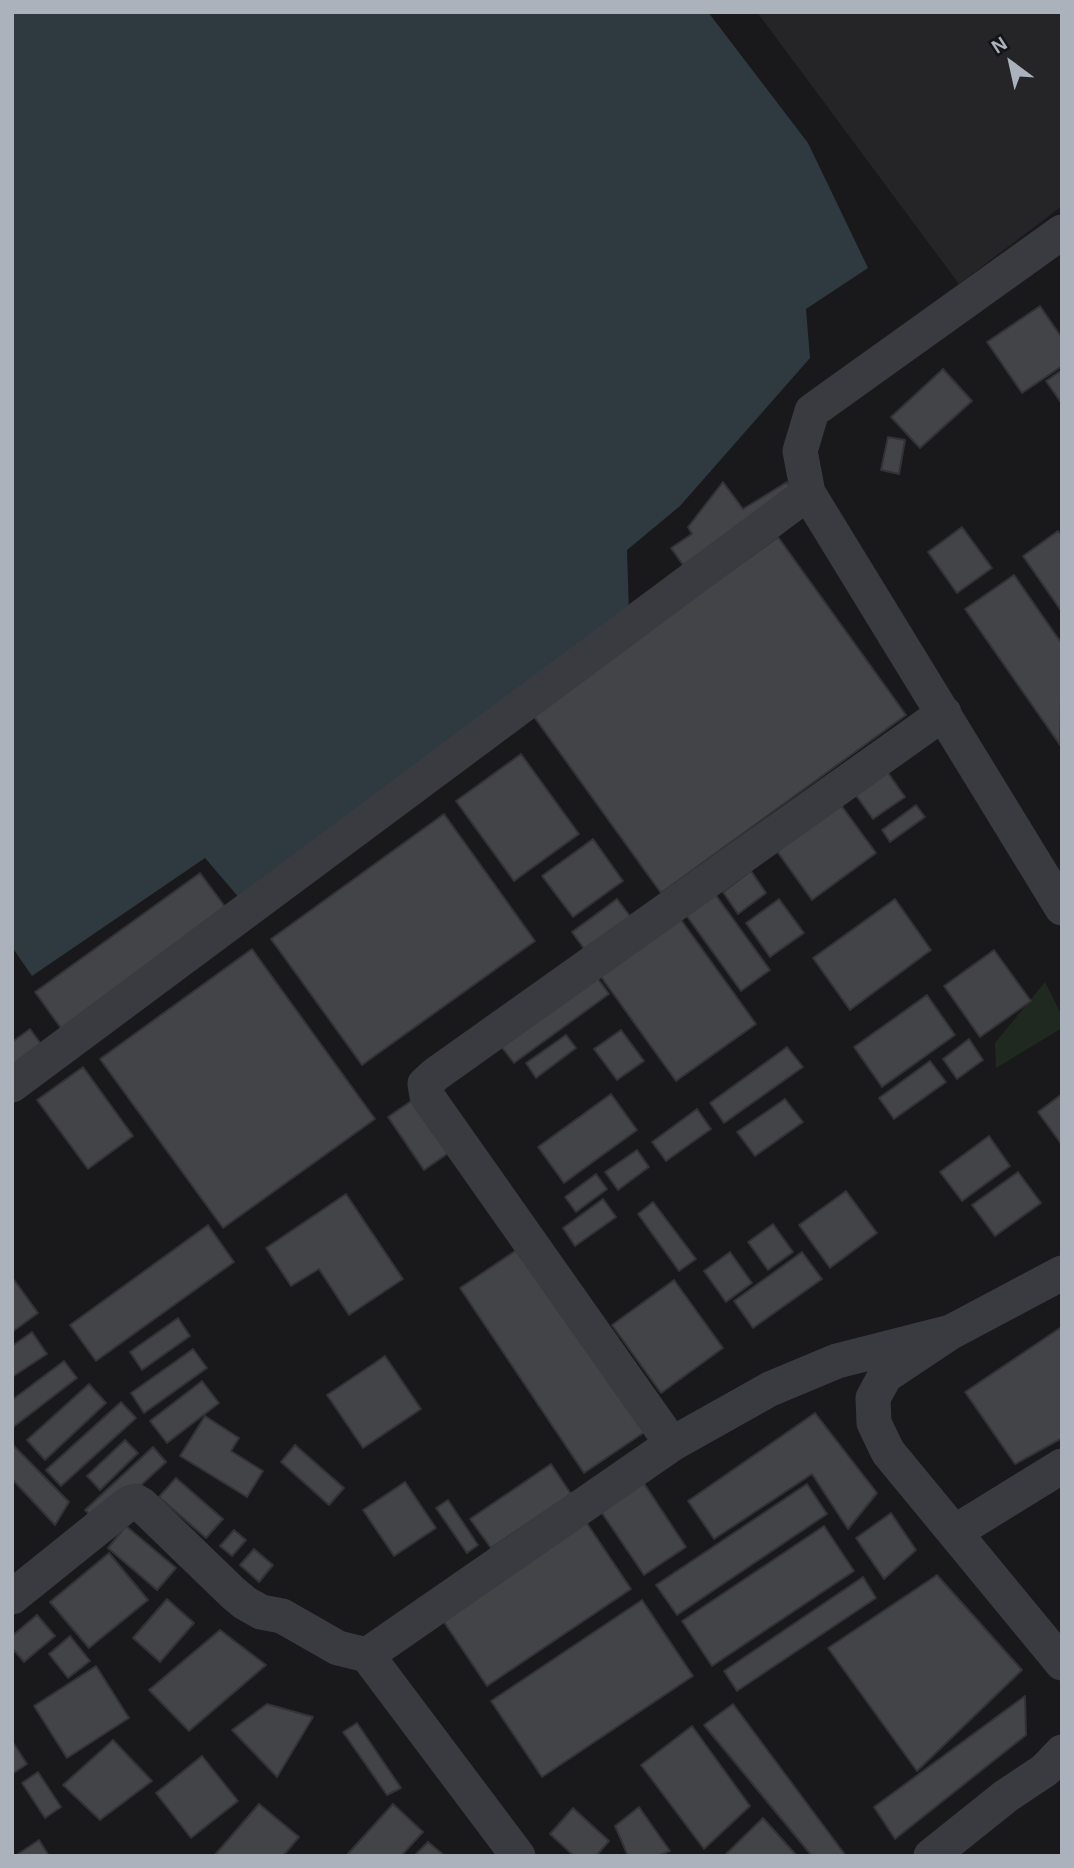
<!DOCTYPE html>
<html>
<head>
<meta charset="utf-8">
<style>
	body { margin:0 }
	#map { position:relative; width:1074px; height:1868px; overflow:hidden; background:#19191b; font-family:Helvetica,sans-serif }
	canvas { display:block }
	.frame { position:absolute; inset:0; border:14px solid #abb2bb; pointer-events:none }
	.north { position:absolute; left:976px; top:28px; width:70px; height:70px; -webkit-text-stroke:5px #141416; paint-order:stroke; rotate:327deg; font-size:19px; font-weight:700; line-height:28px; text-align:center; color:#abb2bb }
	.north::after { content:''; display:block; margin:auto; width:24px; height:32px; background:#abb2bb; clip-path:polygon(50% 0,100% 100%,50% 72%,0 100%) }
</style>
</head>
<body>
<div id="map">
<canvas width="1074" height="1868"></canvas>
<div class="frame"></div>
<div class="north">N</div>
</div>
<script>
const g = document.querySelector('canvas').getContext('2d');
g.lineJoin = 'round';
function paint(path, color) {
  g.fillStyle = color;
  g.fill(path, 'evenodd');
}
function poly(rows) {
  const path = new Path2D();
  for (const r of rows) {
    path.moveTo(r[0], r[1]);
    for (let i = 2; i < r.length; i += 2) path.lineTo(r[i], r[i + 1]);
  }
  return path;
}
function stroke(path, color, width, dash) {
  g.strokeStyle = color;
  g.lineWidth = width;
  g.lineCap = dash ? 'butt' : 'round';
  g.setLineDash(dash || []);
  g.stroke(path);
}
paint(poly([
	[757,12,1062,12,1062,206,959,284]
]), '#252528');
paint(poly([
	[1045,982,1062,1016,1062,1028,996,1068,995,1043]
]), '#202920');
paint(poly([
	[12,12,708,12,808,143,868,268,806,309,810,358,680,506,627,550,629,614,247,907,205,858,32,976,12,947]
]), '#2e3a40');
const building = poly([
	[1040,306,1062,338,1062,366,1022,393,987,342,1040,306],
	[943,369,972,401,920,448,891,417,943,369],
	[1062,370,1062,404,1046,381,1062,370],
	[888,437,905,440,899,474,881,470,888,437],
	[723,482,743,509,787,482,795,494,683,565,671,548,692,534,688,527,723,482],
	[962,527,992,568,957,593,928,552,962,527],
	[1058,531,1062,536,1062,612,1023,556,1058,531],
	[778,537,906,715,661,893,532,714,778,537],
	[1014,575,1062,644,1060,745,965,609,1014,575],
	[521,754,579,834,514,881,456,801,521,754],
	[886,770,905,797,873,819,855,794,886,770],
	[838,801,876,853,812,900,774,847,838,801],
	[916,805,925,817,890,842,882,830,916,805],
	[444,814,535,941,362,1065,271,939,444,814],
	[593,839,623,881,573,917,542,876,593,839],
	[751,871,766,893,738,914,723,892,751,871],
	[200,873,232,916,66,1035,35,992,200,873],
	[715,894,770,970,741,991,686,915,715,894],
	[617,899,639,928,593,961,572,932,617,899],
	[779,899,804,933,770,957,746,923,779,899],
	[895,899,931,950,850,1010,813,958,895,899],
	[679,917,756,1024,676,1081,599,974,679,917],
	[252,949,375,1119,223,1228,100,1059,252,949],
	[994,950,1031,1001,980,1037,944,986,994,950],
	[593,972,609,994,514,1063,497,1041,593,972],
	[927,995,955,1035,882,1087,854,1047,927,995],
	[30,1029,50,1056,12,1083,12,1042,30,1029],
	[621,1030,644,1061,617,1080,594,1049,621,1030],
	[566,1035,576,1048,536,1078,526,1063,566,1035],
	[969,1039,983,1060,957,1079,943,1059,969,1039],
	[787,1047,803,1067,724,1123,710,1103,787,1047],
	[930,1061,946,1082,894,1119,879,1098,930,1061],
	[83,1067,133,1136,88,1169,37,1100,83,1067],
	[611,1094,637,1130,564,1183,538,1147,611,1094],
	[1062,1094,1062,1145,1038,1112,1062,1094],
	[414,1099,450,1152,424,1170,388,1117,414,1099],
	[785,1099,803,1122,755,1156,737,1132,785,1099],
	[697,1109,711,1129,666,1161,652,1142,697,1109],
	[989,1136,1010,1166,962,1201,940,1172,989,1136],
	[637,1150,649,1167,618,1190,605,1172,637,1150],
	[1018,1172,1041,1203,995,1236,972,1205,1018,1172],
	[596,1174,607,1189,576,1212,565,1197,596,1174],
	[846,1191,877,1233,830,1268,799,1225,846,1191],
	[346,1194,403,1279,349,1315,319,1269,291,1286,266,1248,346,1194],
	[603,1199,616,1217,575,1246,563,1228,603,1199],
	[653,1202,696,1259,679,1271,638,1214,653,1202],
	[773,1224,793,1252,768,1270,748,1242,773,1224],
	[208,1225,234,1262,96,1361,70,1325,208,1225],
	[524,1245,649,1429,584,1473,460,1288,524,1245],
	[730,1252,752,1283,726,1302,704,1271,730,1252],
	[802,1252,822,1279,753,1328,734,1301,802,1252],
	[12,1277,38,1313,12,1332,12,1277],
	[674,1280,723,1348,661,1393,612,1325,674,1280],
	[178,1318,190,1336,142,1370,130,1352,178,1318],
	[1060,1328,1062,1331,1062,1438,1015,1464,965,1392,1060,1328],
	[32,1332,47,1354,12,1377,12,1346,32,1332],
	[193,1349,207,1368,144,1413,131,1393,193,1349],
	[385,1356,421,1409,363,1448,327,1395,385,1356],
	[64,1361,77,1378,12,1428,12,1400,64,1361],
	[202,1381,219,1403,167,1443,150,1421,202,1381],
	[89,1384,106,1403,45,1460,27,1440,89,1384],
	[121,1402,136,1418,61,1486,46,1470,121,1402],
	[815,1413,877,1493,848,1529,812,1474,714,1539,688,1501,815,1413],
	[205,1416,239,1438,231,1451,263,1471,247,1497,180,1456,205,1416],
	[125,1440,138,1453,100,1490,87,1476,125,1440],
	[12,1444,69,1502,55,1525,12,1479,12,1444],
	[295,1445,344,1488,329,1505,281,1462,295,1445],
	[153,1447,166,1462,99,1524,85,1510,153,1447],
	[551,1464,571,1494,491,1548,470,1519,551,1464],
	[176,1478,223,1519,206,1538,159,1497,176,1478],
	[405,1482,436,1528,394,1556,363,1510,405,1482],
	[643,1482,686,1547,644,1575,600,1510,643,1482],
	[807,1484,827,1514,677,1615,656,1585,807,1484],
	[448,1500,478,1545,467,1553,436,1508,448,1500],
	[891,1513,916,1550,884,1579,856,1538,891,1513],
	[582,1516,631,1589,487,1686,438,1613,582,1516],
	[126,1526,176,1568,157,1590,108,1548,126,1526],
	[824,1526,854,1571,712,1666,682,1621,824,1526],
	[234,1530,246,1540,232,1556,220,1546,234,1530],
	[254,1549,273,1565,259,1582,240,1565,254,1549],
	[109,1553,148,1600,89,1648,50,1602,109,1553],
	[937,1575,1022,1670,917,1771,828,1648,937,1575],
	[863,1577,876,1598,737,1691,724,1671,863,1577],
	[167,1599,194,1623,160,1662,133,1638,167,1599],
	[642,1600,693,1676,542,1777,491,1701,642,1600],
	[37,1615,55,1636,24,1662,12,1648,12,1636,37,1615],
	[220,1630,266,1665,189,1731,149,1690,220,1630],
	[70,1636,90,1661,68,1678,49,1654,70,1636],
	[96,1666,129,1718,67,1758,34,1706,96,1666],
	[1025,1696,1026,1735,895,1839,874,1807,1025,1696],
	[267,1704,313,1717,277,1777,232,1730,267,1704],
	[733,1704,846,1856,812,1856,704,1725,733,1704],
	[357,1723,401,1788,387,1795,343,1732,357,1723],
	[692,1726,750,1806,704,1849,641,1765,692,1726],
	[113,1740,152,1781,100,1820,63,1785,113,1740],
	[12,1741,27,1764,12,1774,12,1741],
	[202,1756,238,1801,191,1838,156,1793,202,1756],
	[38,1772,61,1807,45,1818,22,1783,38,1772],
	[259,1804,299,1837,283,1856,214,1856,259,1804],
	[393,1804,423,1832,401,1856,346,1856,393,1804],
	[639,1807,670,1851,657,1856,628,1856,615,1826,639,1807],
	[573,1808,609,1841,596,1856,574,1856,550,1834,573,1808],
	[763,1818,797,1856,724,1856,763,1818],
	[39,1840,49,1856,15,1856,39,1840],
	[428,1842,445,1856,414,1856,428,1842]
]);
paint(building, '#434448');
stroke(building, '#333337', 2);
stroke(poly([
	[1062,232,812,411,800,451,808,493,1062,908],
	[12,1085,808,493],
	[1062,1273,951,1332,885,1376,873,1398,874,1423,888,1452,1062,1663],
	[672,1444,427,1096,425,1084,436,1074,944,713],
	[955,1532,1062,1466],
	[12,1597,129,1503,135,1501,142,1505,233,1593,245,1603,261,1612,282,1616,338,1648,367,1655,518,1856],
	[367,1655,672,1444,770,1389,837,1361,951,1332],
	[931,1856,1006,1796,1045,1770,1062,1752]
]), '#393b40', 35);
</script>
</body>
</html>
